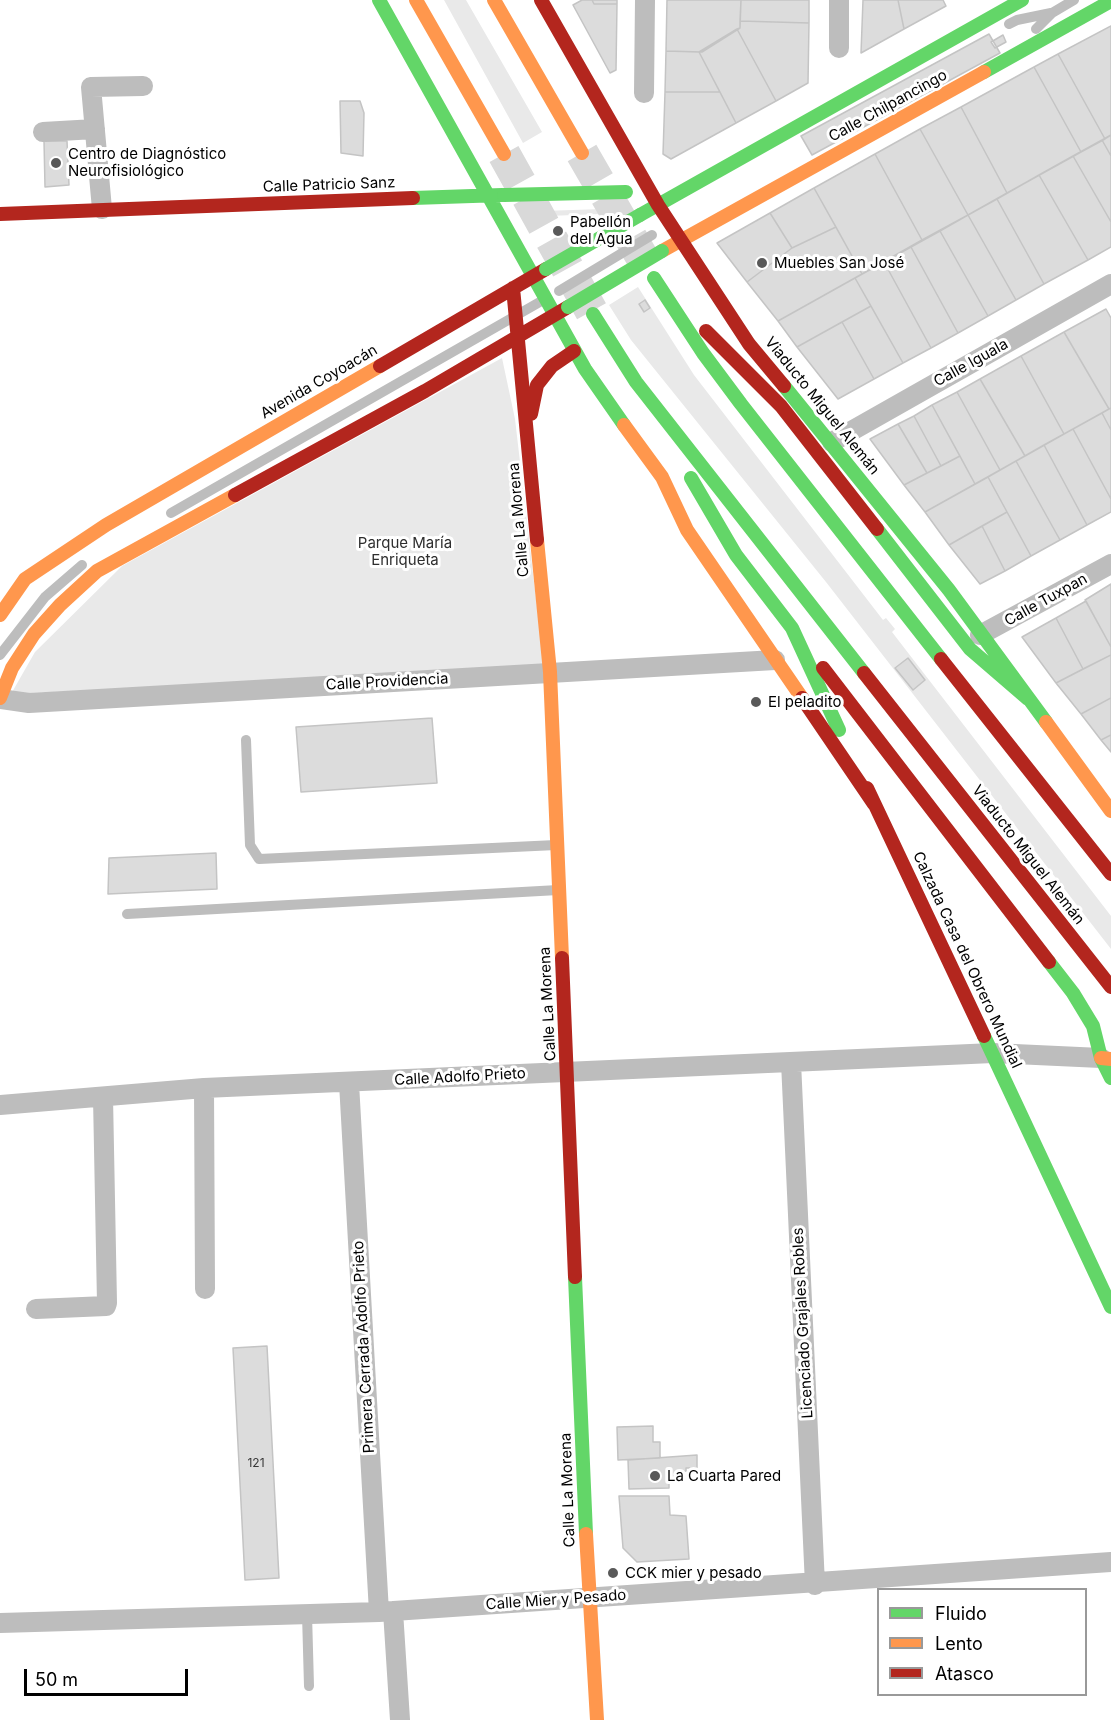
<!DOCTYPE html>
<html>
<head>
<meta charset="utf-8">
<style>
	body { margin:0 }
	#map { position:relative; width:1111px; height:1720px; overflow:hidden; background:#fff; font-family:Inter,sans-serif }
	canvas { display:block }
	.legend { position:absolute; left:877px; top:1588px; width:210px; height:108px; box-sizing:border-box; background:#fff; border:2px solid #999; margin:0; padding:8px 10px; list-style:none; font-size:18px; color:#000 }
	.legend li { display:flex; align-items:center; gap:12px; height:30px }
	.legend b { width:30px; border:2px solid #999 }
	.scale { position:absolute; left:24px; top:1669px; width:164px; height:27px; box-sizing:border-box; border:3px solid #000; border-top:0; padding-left:8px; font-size:18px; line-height:21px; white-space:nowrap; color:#000; -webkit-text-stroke:4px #fff; paint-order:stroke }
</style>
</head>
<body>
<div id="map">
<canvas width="1111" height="1720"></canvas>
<ul class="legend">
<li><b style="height:8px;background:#63d668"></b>Fluido</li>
<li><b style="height:8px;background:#ff974d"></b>Lento</li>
<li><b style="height:8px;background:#b3261e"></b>Atasco</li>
</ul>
<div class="scale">50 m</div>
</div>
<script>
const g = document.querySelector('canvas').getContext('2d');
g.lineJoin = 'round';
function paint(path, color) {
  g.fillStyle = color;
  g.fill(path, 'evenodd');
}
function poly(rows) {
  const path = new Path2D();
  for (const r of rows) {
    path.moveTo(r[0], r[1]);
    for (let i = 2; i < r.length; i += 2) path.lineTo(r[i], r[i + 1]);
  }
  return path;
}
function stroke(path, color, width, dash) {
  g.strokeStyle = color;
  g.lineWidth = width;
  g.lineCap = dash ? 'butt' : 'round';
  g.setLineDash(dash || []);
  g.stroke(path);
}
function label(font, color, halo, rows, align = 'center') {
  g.font = font + ' Inter,sans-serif';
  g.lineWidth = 6;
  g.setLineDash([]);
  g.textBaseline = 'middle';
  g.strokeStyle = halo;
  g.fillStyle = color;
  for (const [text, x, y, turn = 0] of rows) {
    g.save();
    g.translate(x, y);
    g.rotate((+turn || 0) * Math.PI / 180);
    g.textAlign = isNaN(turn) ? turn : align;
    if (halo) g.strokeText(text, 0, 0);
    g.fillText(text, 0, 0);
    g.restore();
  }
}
paint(poly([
	[444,0,466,0,542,132,523,143],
	[603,209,600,214,548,216,542,211],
	[638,287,694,375,883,620,886,618,895,629,892,632,1111,916,1111,949,826,582,631,340,609,305],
	[502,358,515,419,544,668,11,694,35,652,122,566]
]), '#e9e9e9');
const building = poly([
	[582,0,592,0,594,4,617,4,616,70,610,73,573,5,582,0],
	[592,0,617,0,617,4,594,4,592,0],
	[667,0,741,0,740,28,702,52,666,51,667,0],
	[741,0,809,0,809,23,740,21,741,0],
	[863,0,898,0,904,29,861,53,863,0],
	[898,0,943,0,946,6,904,29,898,0],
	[740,21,809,23,808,83,776,101,737,29,740,28,740,21],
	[1111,26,1111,135,1105,139,1058,54,1111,26],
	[737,29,776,101,736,123,699,52,737,29],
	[989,34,1000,53,812,155,801,136,989,34],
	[1003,35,1006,42,995,48,991,42,1003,35],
	[666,51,699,52,720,92,665,92,666,51],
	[1058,54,1105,139,1081,152,1034,67,1058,54],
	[1034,67,1081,152,1007,193,961,107,1034,67],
	[665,92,720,92,736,123,671,159,663,154,665,92],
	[340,101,360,101,364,113,363,156,341,153,340,101],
	[961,107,1007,193,968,215,920,129,961,107],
	[920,129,968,215,922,240,875,154,920,129],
	[1111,135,1111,156,1102,140,1111,135],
	[1102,140,1111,156,1111,222,1073,156,1102,140],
	[44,141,67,141,69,185,45,187,44,141],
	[875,154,922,240,862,274,814,188,875,154],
	[1073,156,1111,222,1111,247,1088,260,1039,175,1073,156],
	[1039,175,1088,260,1044,284,997,199,1039,175],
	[814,188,836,227,792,248,770,213,814,188],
	[997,199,1044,284,1016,300,968,215,997,199],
	[770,213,792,248,747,282,717,243,770,213],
	[968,215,1016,300,988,316,940,231,968,215],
	[836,227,862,274,778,321,747,282,792,248,836,227],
	[940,231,988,316,958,333,911,247,940,231],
	[911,247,958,333,931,348,884,262,911,247],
	[884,262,931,348,903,363,855,278,884,262],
	[855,278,871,306,797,347,778,321,855,278],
	[645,300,650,308,644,312,639,304,645,300],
	[871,306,903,363,874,379,842,322,871,306],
	[1106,309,1111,318,1111,408,1109,409,1064,332,1106,309],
	[842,322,874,379,838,399,797,347,842,322],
	[1064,332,1109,409,1064,434,1021,356,1064,332],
	[1021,356,1064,434,1025,456,980,379,1021,356],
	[980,379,1025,456,1000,470,957,392,980,379],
	[957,392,1000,470,975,484,932,405,957,392],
	[932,405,960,456,941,466,914,416,932,405],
	[1111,408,1111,430,1102,413,1111,408],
	[1102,413,1111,430,1111,499,1073,429,1102,413],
	[914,416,941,466,927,473,898,424,914,416],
	[898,424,927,473,904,485,870,439,898,424],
	[1073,429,1111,499,1111,512,1087,525,1044,445,1073,429],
	[1044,445,1087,525,1060,540,1016,461,1044,445],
	[960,456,975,484,925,512,904,485,960,456],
	[1016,461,1060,540,1031,556,988,477,1016,461],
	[988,477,1007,512,949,545,925,512,988,477],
	[1007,512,1031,556,1005,571,982,526,1007,512],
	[982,526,1005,571,980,584,949,545,982,526],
	[1111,584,1111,647,1085,600,1111,584],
	[1086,601,1111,647,1111,655,1083,669,1056,618,1086,601],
	[1056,618,1083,669,1056,683,1022,637,1056,618],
	[1111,655,1111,698,1081,714,1056,683,1111,655],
	[908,658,925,680,913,690,895,668,908,658],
	[1111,698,1111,735,1101,740,1081,714,1111,698],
	[432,718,437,783,301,792,296,727,432,718],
	[1111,735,1111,752,1101,740,1111,735],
	[216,853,217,889,108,894,109,858,216,853],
	[267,1346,279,1578,245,1580,233,1348,267,1346],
	[653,1426,653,1442,660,1442,660,1458,618,1460,617,1427,653,1426],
	[697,1455,697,1468,686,1468,686,1471,680,1472,681,1480,669,1480,669,1488,629,1489,628,1460,697,1455],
	[619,1496,669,1496,670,1515,686,1516,689,1559,637,1562,623,1548,619,1496]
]);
paint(building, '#dcdcdc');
stroke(building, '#c4c4c4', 1.5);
stroke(poly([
	[582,153,654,278],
	[504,154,593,314]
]), '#d9d9d9', 33, [33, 16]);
stroke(poly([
	[1009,24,1017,20,1051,13],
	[1036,29,1052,13,1074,0],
	[171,513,545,299],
	[0,655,45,597,82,565],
	[246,740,250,845,259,859,556,845],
	[127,914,558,890],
	[307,1614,309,1686]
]), '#bdbdbd', 10);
stroke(poly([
	[839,48,839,0],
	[644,93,645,0],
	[43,132,95,129],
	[102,209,91,87,143,86],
	[832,442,1111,284],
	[980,635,1111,564],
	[0,699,29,703,775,660],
	[791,1062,815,1585],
	[349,1083,379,1612],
	[204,1088,205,1289],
	[0,1105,204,1088,993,1053,1101,1058],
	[36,1309,106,1306,107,1303,103,1097],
	[393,1611,400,1720],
	[0,1623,379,1612,1111,1562]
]), '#bdbdbd', 20);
stroke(poly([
	[379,0,585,369,624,425],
	[984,72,1111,1],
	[413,198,502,195],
	[640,215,1022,0],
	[654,278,703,353,741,404,941,659],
	[593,314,636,382,864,673],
	[784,386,949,590,1046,722],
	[691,478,736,555,792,628],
	[877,529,970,649,1028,699],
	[792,628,839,730],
	[1049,962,1073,993,1093,1026,1101,1058,1111,1078],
	[984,1036,1111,1307],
	[575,1277,586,1534]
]), '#63d668', 14);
stroke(poly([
	[416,0,504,154],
	[494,0,582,153],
	[662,251,984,72],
	[624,425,662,477,687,530,802,698],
	[537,540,550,672,562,958],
	[0,615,25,579,106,525,380,366],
	[0,698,12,668,34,634,60,605,97,571,235,495],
	[1046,722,1111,811],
	[1101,1058,1111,1059],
	[586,1534,597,1720]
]), '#ff974d', 14);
stroke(poly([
	[541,0,658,205,749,344,784,386],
	[0,214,413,198],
	[513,288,537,540],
	[706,331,781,406,877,529],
	[380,366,546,269],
	[531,414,537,385,552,366,574,351],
	[235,495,425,391,568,307],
	[941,659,1111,874],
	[823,668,1049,962],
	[864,673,1111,987],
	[802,698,874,804],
	[867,788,984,1036],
	[562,958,575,1277]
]), '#b3261e', 14);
stroke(poly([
	[559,291,652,235]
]), '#bdbdbd', 10);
stroke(poly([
	[504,195,626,192],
	[546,269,640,215],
	[568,307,662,251]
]), '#63d668', 14);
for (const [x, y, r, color] of [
	[56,163,6,"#595959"],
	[558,231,6,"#595959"],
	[762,263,6,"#595959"],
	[756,702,6,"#595959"],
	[655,1476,6,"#595959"],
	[613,1573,6,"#595959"]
]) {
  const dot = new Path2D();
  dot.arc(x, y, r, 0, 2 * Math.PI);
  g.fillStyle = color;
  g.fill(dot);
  stroke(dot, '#fff', 2);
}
label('12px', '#373737', null, [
	["121",256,1463]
]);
label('15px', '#000', '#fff', [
	["Calle Chilpancingo",888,106,-29],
	["Calle Patricio Sanz",329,185,-2],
	["Calle Iguala",971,363,-29],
	["Avenida Coyoacán",319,382,-30],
	["Viaducto Miguel Alemán",822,406,51],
	["Calle La Morena",519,520,-95],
	["Calle Tuxpan",1046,600,-29],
	["Calle Providencia",387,682,-3],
	["Viaducto Miguel Alemán",1028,855,52],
	["Calzada Casa del Obrero Mundial",967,960,65],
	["Calle La Morena",548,1004,-93],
	["Calle Adolfo Prieto",460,1077,-3],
	["Licenciado Grajales Robles",803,1323,-93],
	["Primera Cerrada Adolfo Prieto",364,1347,-93],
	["Calle La Morena",568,1490,-92],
	["Calle Mier y Pesado",556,1600,-4]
]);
label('15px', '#000', '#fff', [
	["Centro de Diagnóstico",68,154],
	["Neurofisiológico",68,171],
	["Pabellón",570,222],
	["del Agua",570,239],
	["Muebles San José",774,263],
	["El peladito",768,702],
	["La Cuarta Pared",667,1476],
	["CCK mier y pesado",625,1573]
], 'left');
label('15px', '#2e2e2e', '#fff', [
	["Parque María",405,543],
	["Enriqueta",405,560]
]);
</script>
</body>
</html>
